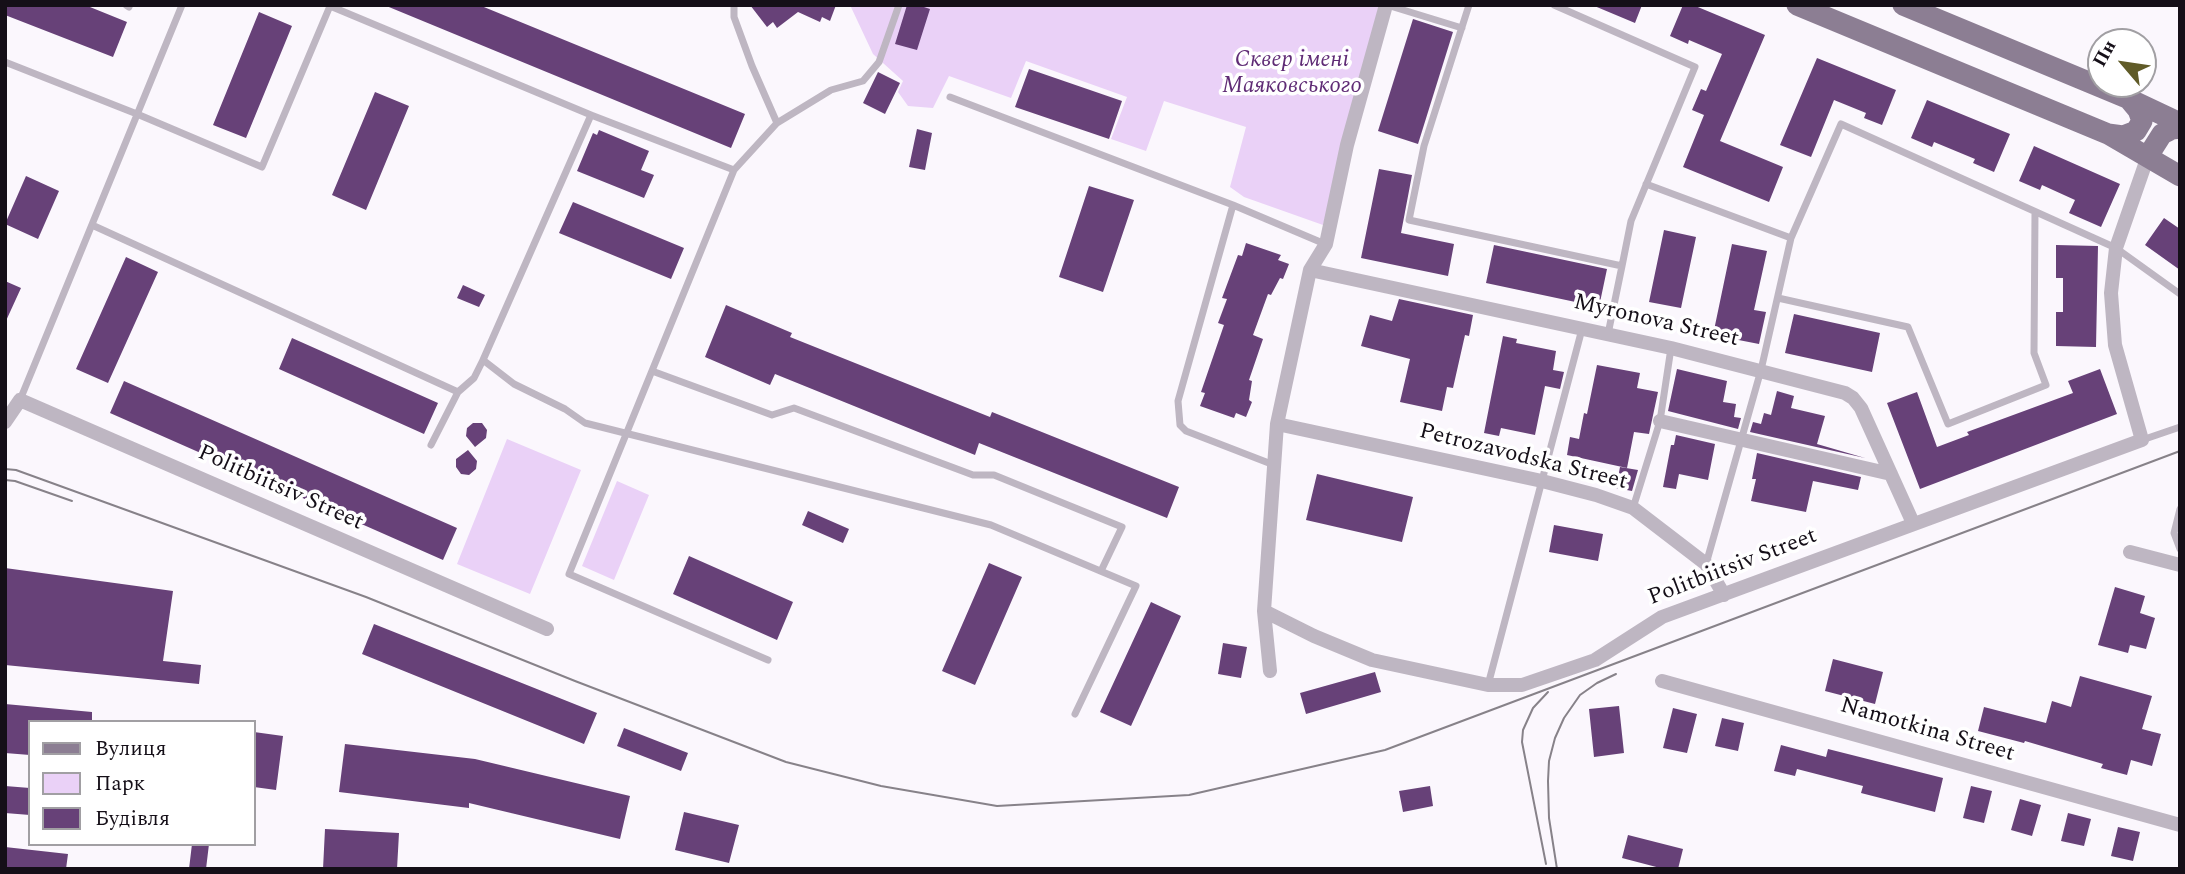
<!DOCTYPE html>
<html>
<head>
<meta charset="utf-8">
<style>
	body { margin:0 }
	#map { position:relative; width:2185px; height:874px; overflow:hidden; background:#fbf7fd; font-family:Spectral,serif }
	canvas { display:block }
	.frame { position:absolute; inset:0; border:7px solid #150f18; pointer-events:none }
	.legend { position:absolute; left:28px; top:720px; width:228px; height:126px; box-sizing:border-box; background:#fff; border:2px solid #a19fa3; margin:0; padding:9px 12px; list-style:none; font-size:21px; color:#150f18 }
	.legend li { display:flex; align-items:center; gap:14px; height:35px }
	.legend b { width:35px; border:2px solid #a19fa3 }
	.north { position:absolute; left:2087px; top:28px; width:70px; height:70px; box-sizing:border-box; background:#fff; border:2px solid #a19fa3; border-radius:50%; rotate:299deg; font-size:19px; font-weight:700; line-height:28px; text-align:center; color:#150f18 }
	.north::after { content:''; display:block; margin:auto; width:24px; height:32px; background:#605b28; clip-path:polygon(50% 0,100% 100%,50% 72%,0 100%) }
</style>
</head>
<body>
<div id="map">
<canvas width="2185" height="874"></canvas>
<div class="frame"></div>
<ul class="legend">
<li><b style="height:9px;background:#8c7e93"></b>Вулиця</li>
<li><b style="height:19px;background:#ead1f7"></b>Парк</li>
<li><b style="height:19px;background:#674178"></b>Будівля</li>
</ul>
<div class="north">Пн</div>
</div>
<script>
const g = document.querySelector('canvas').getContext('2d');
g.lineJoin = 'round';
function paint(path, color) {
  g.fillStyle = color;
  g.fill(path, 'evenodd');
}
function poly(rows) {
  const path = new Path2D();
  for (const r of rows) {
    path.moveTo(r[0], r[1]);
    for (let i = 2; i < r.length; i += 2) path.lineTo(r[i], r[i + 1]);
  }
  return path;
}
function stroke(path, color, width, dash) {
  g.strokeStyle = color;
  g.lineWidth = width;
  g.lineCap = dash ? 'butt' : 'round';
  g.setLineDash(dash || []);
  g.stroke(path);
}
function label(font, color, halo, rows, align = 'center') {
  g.font = font + ' Spectral,serif';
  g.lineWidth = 7;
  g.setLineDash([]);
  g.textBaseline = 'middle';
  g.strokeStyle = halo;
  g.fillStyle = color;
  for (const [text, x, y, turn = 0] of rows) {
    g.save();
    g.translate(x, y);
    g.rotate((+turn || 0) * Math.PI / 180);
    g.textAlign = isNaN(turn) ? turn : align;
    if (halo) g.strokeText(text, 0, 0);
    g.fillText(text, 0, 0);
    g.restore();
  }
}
paint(poly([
	[850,5,1383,5,1323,225,1244,197,1230,187,1246,127,1164,101,1146,151,1111,139,1127,97,1026,61,1011,98,949,76,933,108,908,106,898,92,903,81,873,54],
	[507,439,581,470,530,594,457,564],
	[617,481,649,495,614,580,582,566]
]), '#ead1f7');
paint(poly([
	[5,5,85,5,127,22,113,57,5,15],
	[384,5,479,5,745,114,731,148],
	[750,5,836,5,830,21,822,17,820,22,798,12,777,28,773,22,767,27],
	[907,5,918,5,930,9,917,50,895,44],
	[1592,5,1642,5,1635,23],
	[1683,5,1693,5,1765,35,1720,141,1783,167,1769,202,1683,167,1704,115,1692,110,1701,89,1706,91,1722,54,1689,40,1688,44,1670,36],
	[259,12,292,26,246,138,213,125],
	[1413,19,1453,32,1418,144,1378,131],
	[1817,58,1896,90,1882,125,1864,118,1866,113,1834,100,1811,157,1780,145],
	[1029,69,1122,101,1109,139,1015,107],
	[878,72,900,83,885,114,863,103],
	[375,92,409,106,366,210,332,195],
	[1927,100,2010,134,1994,172,1973,163,1975,159,1934,142,1932,147,1911,138],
	[917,129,932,133,925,170,909,167],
	[599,130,649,151,641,170,654,175,644,198,577,171,593,133,597,135],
	[2034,146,2120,184,2101,227,2069,213,2075,200,2042,185,2040,190,2019,181],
	[1379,169,1412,175,1401,233,1454,244,1448,276,1361,258],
	[26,176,59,191,38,239,5,224],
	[1089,186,1134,200,1103,292,1059,277],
	[573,202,684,248,671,279,559,233],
	[2164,218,2180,229,2180,270,2145,245],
	[1664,230,1696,237,1681,308,1649,302],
	[1246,243,1281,255,1278,260,1289,264,1283,279,1280,278,1271,295,1268,294,1253,335,1263,339,1249,380,1252,381,1249,400,1252,402,1246,417,1236,413,1234,418,1200,406,1205,393,1201,392,1224,325,1218,323,1227,299,1222,298,1238,255,1242,256],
	[1732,244,1767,251,1754,310,1766,312,1759,344,1713,335],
	[1494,245,1607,269,1599,307,1486,283],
	[2056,245,2098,246,2096,347,2056,346,2056,312,2063,312,2063,278,2056,278],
	[126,257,158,272,108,383,76,369],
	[5,281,21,288,5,323],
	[463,285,485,295,479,307,457,298],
	[1399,299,1473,315,1469,336,1465,335,1453,388,1447,387,1442,411,1400,402,1410,359,1361,346,1370,315,1392,321],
	[726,305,792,333,790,337,990,417,992,412,1179,487,1167,518,979,443,975,455,775,374,770,385,705,357],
	[1794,314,1880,333,1872,372,1785,353],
	[1503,336,1517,339,1516,343,1556,351,1553,370,1564,372,1560,389,1545,386,1535,435,1501,428,1499,436,1484,433],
	[292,338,438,403,424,434,279,369],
	[1597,365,1640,373,1637,388,1658,392,1649,434,1634,432,1627,468,1567,455,1570,437,1579,439,1584,413,1587,414],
	[1677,369,1727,381,1723,402,1736,404,1734,417,1741,418,1738,429,1668,411],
	[2100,369,2117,414,1920,489,1887,403,1917,392,1937,447,1969,435,1967,432,2073,393,2068,381],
	[124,381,457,528,443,560,110,413],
	[1777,391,1794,396,1791,408,1825,416,1817,444,1865,458,1750,432,1753,422,1761,424,1764,413,1771,415],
	[473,423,482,423,487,430,486,438,475,447,466,436,467,428],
	[1676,435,1715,444,1708,480,1679,474,1676,489,1663,487,1671,445,1674,445],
	[468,450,477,461,476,469,469,475,461,474,456,467,456,459],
	[1757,453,1861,477,1858,490,1813,481,1806,512,1751,501,1756,479,1752,479],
	[1620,467,1638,470,1632,491,1616,488],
	[1317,474,1413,497,1402,542,1306,520],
	[808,511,849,529,843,543,802,525],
	[1554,525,1603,534,1598,561,1549,552],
	[689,556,793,602,777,640,673,594],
	[989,563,1022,577,975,685,942,671],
	[5,568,173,591,163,661,201,665,199,684,5,665],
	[2115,587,2145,596,2140,613,2155,618,2146,649,2130,645,2128,653,2098,645],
	[1151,602,1181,616,1131,726,1100,712],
	[374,624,597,713,584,744,362,654],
	[1223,643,1247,647,1241,678,1218,674],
	[1833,659,1883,672,1875,704,1825,691],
	[1375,672,1381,692,1306,714,1300,693],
	[2080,676,2152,696,2142,729,2161,734,2152,766,2131,760,2127,775,2101,768,2103,764,2025,741,2024,743,1978,731,1984,707,2046,723,2052,701,2071,707],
	[5,704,92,712,92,722,30,722,30,755,5,753],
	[1619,706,1624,753,1594,757,1589,709],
	[1673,708,1697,714,1687,753,1663,748],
	[1722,718,1744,723,1738,751,1715,746],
	[624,728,688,753,681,771,617,746],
	[254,732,283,736,276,790,254,787],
	[345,744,475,759,630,796,620,839,469,803,469,808,339,792],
	[1781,745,1826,757,1828,749,1943,778,1935,812,1861,793,1863,786,1797,769,1795,776,1774,771],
	[5,786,30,788,30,815,5,813],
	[1430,786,1433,806,1403,812,1399,791],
	[1971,786,1992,791,1984,823,1963,818],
	[2020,799,2041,805,2032,836,2011,830],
	[684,812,739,825,729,863,675,850],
	[2068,813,2091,819,2084,846,2061,841],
	[2118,827,2140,832,2133,861,2111,856],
	[325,829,399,833,397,869,323,869],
	[1628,835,1683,849,1678,869,1664,869,1622,858],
	[192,844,209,844,206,869,189,869],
	[5,847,68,854,66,869,5,869]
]), '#674178');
stroke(poly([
	[126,5,129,7],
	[1387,5,1462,28],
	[1469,5,1424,146,1409,220,1622,266,1631,221,1695,67,1554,5],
	[5,62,137,114,262,167,330,6,591,115,734,170,777,123,752,66,734,17,734,5],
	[950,97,1233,205,1325,244],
	[591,115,483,360,514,384,565,409,585,423,991,525,1136,586,1075,714],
	[777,123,831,90,863,81,879,62,899,5],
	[734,170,569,574,768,660],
	[1646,184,1791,238],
	[1233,205,1178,401,1180,425,1186,431,1274,465],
	[92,225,458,392],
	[1778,298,1908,327,1948,424,2046,385,2034,353,2035,212],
	[1608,334,1622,266],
	[652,371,772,415,794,408,973,475,994,475,1122,527,1101,571],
	[20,400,182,5],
	[2142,440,2180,427],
	[431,445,458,392,474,378,483,360],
	[1633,508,1660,421,1671,348],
	[2180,509,2174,533,2180,549],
	[1706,564,1761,370,1791,238,1841,124,2116,248,2180,294],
	[1488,685,1582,329]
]), '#beb6c2', 7);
stroke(poly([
	[1310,270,1671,348,1845,393,1853,398,1861,408,1913,523],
	[1660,421,1891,474],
	[5,422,20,400,547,629],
	[1277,424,1542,481,1596,495,1633,508,1706,564,1724,595],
	[2130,552,2180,565],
	[1264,611,1314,636,1372,660,1488,685,1522,685,1595,660,1662,617,2142,440,2115,345,2111,293,2116,248,2148,156],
	[1270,671,1264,611,1277,424,1310,270,1326,244,1347,145,1386,5],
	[1662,681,2180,825]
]), '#beb6c2', 14);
stroke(poly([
	[1797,5,2108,134,2180,176],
	[1903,5,2127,98,2180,123],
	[2108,134,2123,136,2136,131,2142,121,2138,110,2128,98],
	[2148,156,2162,134,2172,129,2180,128]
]), '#8c7e93', 21);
stroke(poly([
	[5,469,16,470,366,597,575,681,786,762,881,786,997,806,1189,795,1385,750,2180,451],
	[5,480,15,481,72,501],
	[1546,864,1522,742,1523,730,1533,708,1548,692],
	[1557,869,1549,818,1548,781,1549,761,1555,738,1564,718,1580,695,1597,683,1616,674]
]), '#878289', 2);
label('italic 23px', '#5f2b75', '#fff', [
	["Сквер імені",1292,61],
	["Маяковського",1292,87]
]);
label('23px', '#150f18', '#fff', [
	["Myronova Street",1656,322,13],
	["Petrozavodska Street",1523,458,14],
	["Politbiitsiv Street",280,489,24],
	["Politbiitsiv Street",1733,568,-21],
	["Namotkina Street",1927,731,16]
]);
</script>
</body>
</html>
